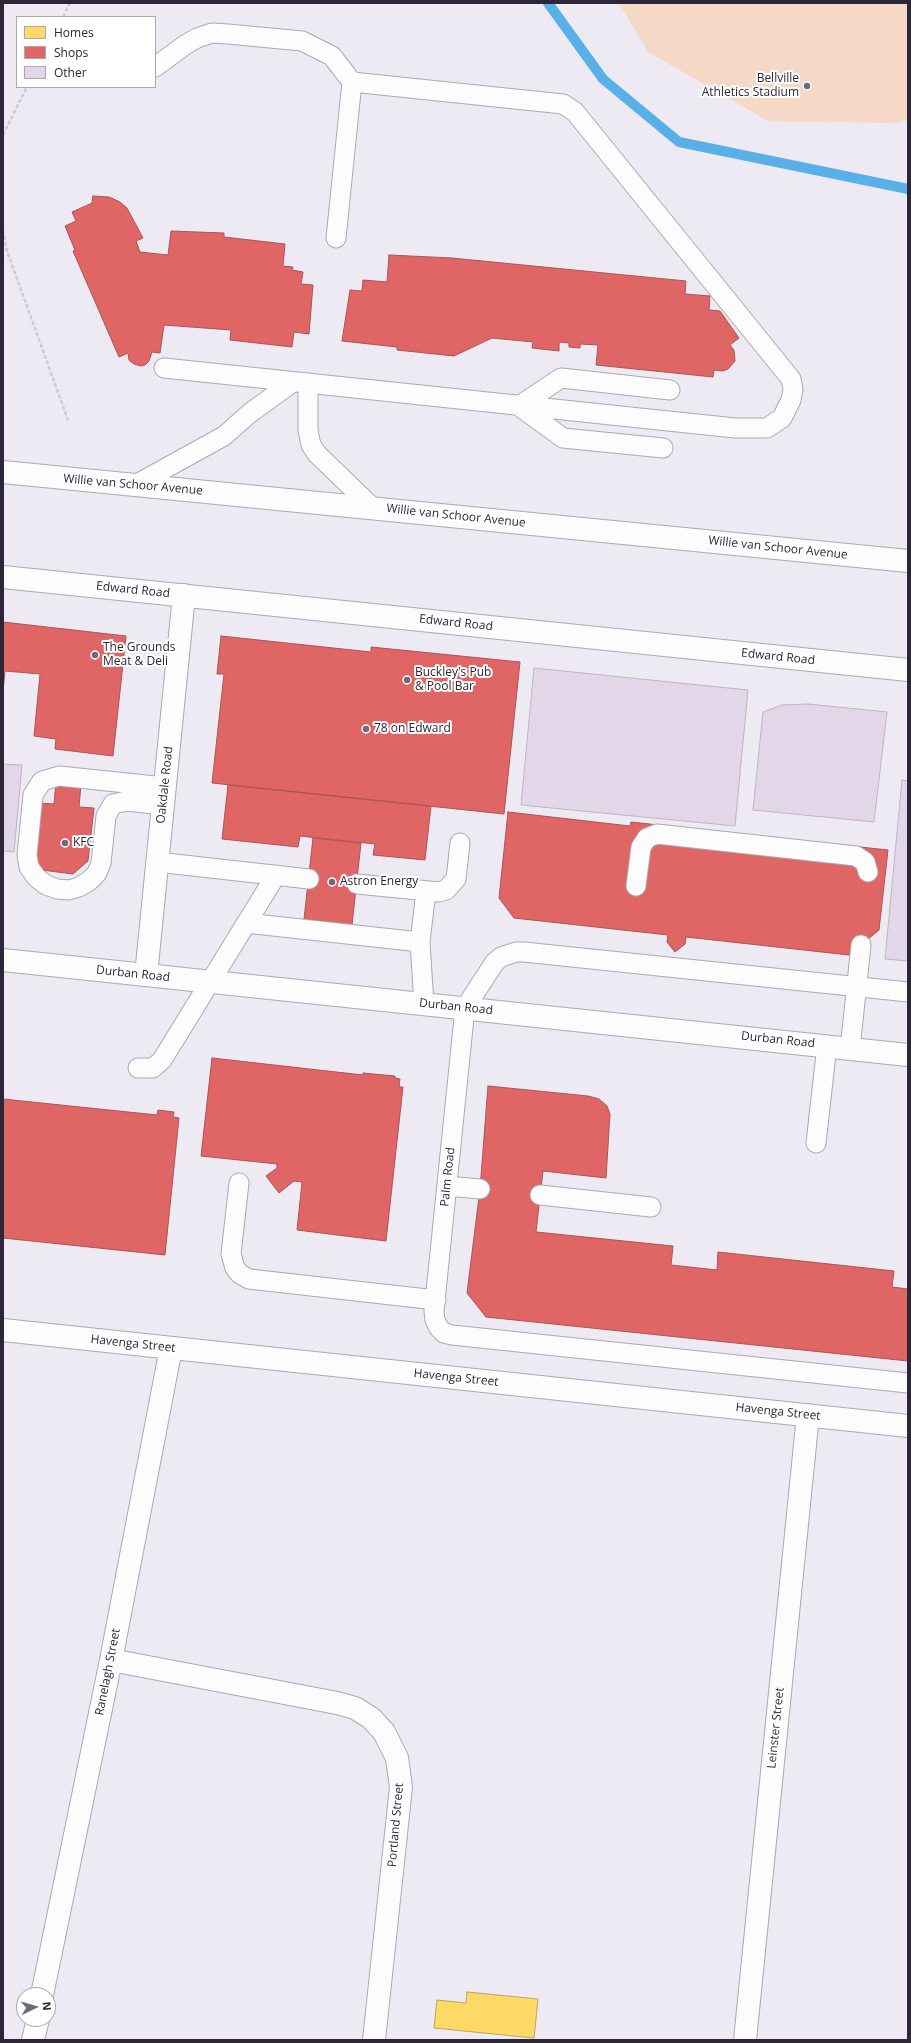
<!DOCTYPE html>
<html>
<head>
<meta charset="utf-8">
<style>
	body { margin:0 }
	#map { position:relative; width:911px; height:2043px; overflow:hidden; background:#edeaf4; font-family:"Open Sans",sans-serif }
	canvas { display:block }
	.frame { position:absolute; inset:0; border:4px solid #2d2638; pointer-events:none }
	.legend { position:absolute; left:16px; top:16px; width:140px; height:72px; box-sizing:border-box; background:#fff; border:1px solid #aba8af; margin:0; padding:5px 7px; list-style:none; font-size:12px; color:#2d2638 }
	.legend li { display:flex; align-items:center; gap:8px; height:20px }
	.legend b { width:20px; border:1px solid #aba8af }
	.north { position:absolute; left:16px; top:1987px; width:40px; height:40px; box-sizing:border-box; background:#fff; border:1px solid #aba8af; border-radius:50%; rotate:85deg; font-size:11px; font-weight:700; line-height:16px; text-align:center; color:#2d2638 }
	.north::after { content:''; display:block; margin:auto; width:14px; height:18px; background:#706b7a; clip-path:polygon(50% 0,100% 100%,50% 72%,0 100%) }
</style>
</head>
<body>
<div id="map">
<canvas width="911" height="2043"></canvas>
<div class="frame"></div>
<ul class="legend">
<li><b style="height:11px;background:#ffd966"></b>Homes</li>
<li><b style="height:11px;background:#e06666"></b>Shops</li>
<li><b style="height:11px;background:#e3d6e8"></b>Other</li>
</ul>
<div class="north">N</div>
</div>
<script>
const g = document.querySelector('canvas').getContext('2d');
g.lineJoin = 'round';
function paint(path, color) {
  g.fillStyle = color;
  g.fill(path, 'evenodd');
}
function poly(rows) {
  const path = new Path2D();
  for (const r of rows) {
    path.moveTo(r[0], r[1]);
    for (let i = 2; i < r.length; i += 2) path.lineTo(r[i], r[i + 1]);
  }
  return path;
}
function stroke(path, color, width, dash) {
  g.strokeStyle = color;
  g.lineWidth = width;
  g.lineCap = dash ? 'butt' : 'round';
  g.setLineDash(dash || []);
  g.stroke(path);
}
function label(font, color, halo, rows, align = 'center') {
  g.font = font + ' "Open Sans",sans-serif';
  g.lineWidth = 4;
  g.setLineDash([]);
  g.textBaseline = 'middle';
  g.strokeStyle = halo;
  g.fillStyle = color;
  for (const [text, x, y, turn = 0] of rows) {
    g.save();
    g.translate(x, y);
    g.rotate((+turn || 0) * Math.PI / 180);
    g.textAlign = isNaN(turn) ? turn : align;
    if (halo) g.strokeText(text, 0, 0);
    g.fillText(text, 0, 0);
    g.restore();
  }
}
paint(poly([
	[619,3,908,3,908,120,897,123,768,121,648,52]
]), '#f5d8c5');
const homes = poly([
	[467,1992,538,1999,534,2038,434,2028,437,2000,466,2003,467,1992]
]);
paint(homes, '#ffd966');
stroke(homes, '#c0a358', 1);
const shops = poly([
	[93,196,109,197,120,202,127,208,143,238,136,241,140,252,168,255,171,231,224,233,224,237,285,244,283,266,293,267,292,270,303,272,301,284,313,285,309,334,294,332,292,347,230,340,231,330,164,325,160,353,152,352,149,361,145,365,141,366,134,364,129,360,128,353,119,357,73,251,75,250,65,226,76,221,72,212,92,203,93,196],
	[389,255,452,258,686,281,685,294,710,296,709,310,720,311,739,338,730,345,734,350,735,361,728,369,723,371,714,370,713,377,596,365,598,345,580,344,580,348,569,347,569,343,559,342,559,351,532,348,533,342,492,338,454,356,397,350,397,347,342,341,350,290,362,291,363,280,387,282,389,255],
	[3,622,126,636,113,756,55,749,56,739,34,736,40,674,5,671,3,691,3,622],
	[221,636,371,652,371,647,520,662,504,814,212,783,224,674,217,674,221,636],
	[56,782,81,784,79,807,94,808,88,861,73,874,42,870,34,860,39,803,54,804,56,782],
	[228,785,431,806,425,860,373,855,375,844,300,836,298,847,222,839,228,785],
	[508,812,630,826,631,822,888,850,879,930,849,955,686,937,685,944,675,952,667,942,668,935,514,918,499,898,508,812],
	[313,838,361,843,352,925,304,919,313,838],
	[212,1058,363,1075,363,1073,395,1076,395,1078,400,1079,399,1087,403,1087,386,1241,297,1230,302,1182,294,1181,279,1193,266,1176,277,1168,277,1164,201,1156,212,1058],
	[488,1086,588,1096,599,1099,607,1106,610,1114,606,1178,543,1171,536,1232,673,1246,671,1265,717,1270,718,1252,894,1271,892,1287,908,1289,908,1361,486,1317,467,1293,480,1189,488,1086],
	[3,1099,157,1115,158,1110,174,1112,173,1117,179,1118,165,1255,3,1238,3,1099]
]);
paint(shops, '#e06666');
stroke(shops, '#aa5358', 1);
stroke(poly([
	[548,3,603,79,679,142,908,189]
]), '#59b0e7', 10);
const building = poly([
	[534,668,748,690,735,826,521,805,534,668],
	[808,704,887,712,874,822,753,810,763,712,782,705,808,704],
	[3,764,22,765,14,852,3,851,3,764],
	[902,780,908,781,908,961,885,959,902,780]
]);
paint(building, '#e3d6e8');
stroke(building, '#bdb5c0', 1);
const lane = poly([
	[155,67,185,45,197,38,212,33,228,34,302,41,332,56,352,82],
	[164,368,735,428,767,428,782,418,791,400,793,389,791,379,575,112,563,104,352,82,336,238],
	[308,383,308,430,311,445,317,454,373,508],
	[663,448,563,438,519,406,561,378,670,390],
	[135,485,224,436,250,413,293,382],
	[163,805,127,801,113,804,106,816,101,863,97,873,89,881,79,887,69,890,57,889,46,885,36,877,29,867,27,855,33,795,42,781,59,776,165,787],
	[157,862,309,879],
	[357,884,439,892,446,890,456,879,460,843],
	[636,886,641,847,647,838,657,834,856,856,865,862,868,872],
	[246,923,420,942],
	[908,992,524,952,516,952,501,957,495,962,465,1008,434,1311,435,1320,439,1328,444,1333,452,1335,908,1383],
	[424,1004,420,942,426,891],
	[850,1049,861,945],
	[138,1068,153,1068,162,1060,276,875],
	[816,1143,827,1045],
	[239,1183,231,1254,235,1268,240,1274,249,1279,436,1300],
	[447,1186,480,1189],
	[540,1195,651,1207]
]);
const street = poly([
	[3,577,908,670],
	[146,975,184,595],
	[3,1330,908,1426],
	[111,1660,337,1703,355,1708,371,1718,384,1732,397,1758,401,1787,374,2040],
	[42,1995,111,1660,171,1348],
	[33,2040,38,2019],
	[745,2040,808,1415]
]);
const primary = poly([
	[3,472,908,561],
	[3,960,908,1055]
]);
stroke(lane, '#aca8b4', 21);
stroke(street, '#aca8b4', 24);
stroke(primary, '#aca8b4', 24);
stroke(poly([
	[63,17,70,3],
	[3,135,27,87],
	[3,230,7,251,68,420]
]), '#cecbd1', 2.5, [4, 2]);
stroke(lane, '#fcfcfd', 19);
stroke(street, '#fcfcfd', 22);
stroke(primary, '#fcfcfd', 22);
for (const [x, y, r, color] of [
	[807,86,4,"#706b7a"],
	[95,655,4,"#706b7a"],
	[407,680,4,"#706b7a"],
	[366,729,4,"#706b7a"],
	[65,843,4,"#706b7a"],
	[332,882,4,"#706b7a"]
]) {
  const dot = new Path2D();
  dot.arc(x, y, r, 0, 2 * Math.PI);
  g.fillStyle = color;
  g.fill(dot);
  stroke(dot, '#fff', 1.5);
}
label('12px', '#2d2638', '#fff', [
	["Bellville",799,79,"right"],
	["Athletics Stadium",799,93,"right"],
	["The Grounds",103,648],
	["Meat & Deli",103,662],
	["Buckley's Pub",415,673],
	["& Pool Bar",415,687],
	["78 on Edward",374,729],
	["KFC",73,843],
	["Astron Energy",340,882]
], 'left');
label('12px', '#2d2638', '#fff', [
	["Willie van Schoor Avenue",133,485,5],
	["Willie van Schoor Avenue",456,516,6],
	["Willie van Schoor Avenue",778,548,6],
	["Edward Road",133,590,6],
	["Edward Road",456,623,6],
	["Edward Road",778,657,6],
	["Oakdale Road",165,785,-84],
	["Durban Road",133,974,6],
	["Durban Road",456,1007,6],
	["Durban Road",778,1040,6],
	["Palm Road",448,1177,-84],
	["Havenga Street",133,1344,6],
	["Havenga Street",456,1378,6],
	["Havenga Street",778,1412,6],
	["Ranelagh Street",108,1672,-79],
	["Leinster Street",776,1728,-84],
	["Portland Street",396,1825,-85]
]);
</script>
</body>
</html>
